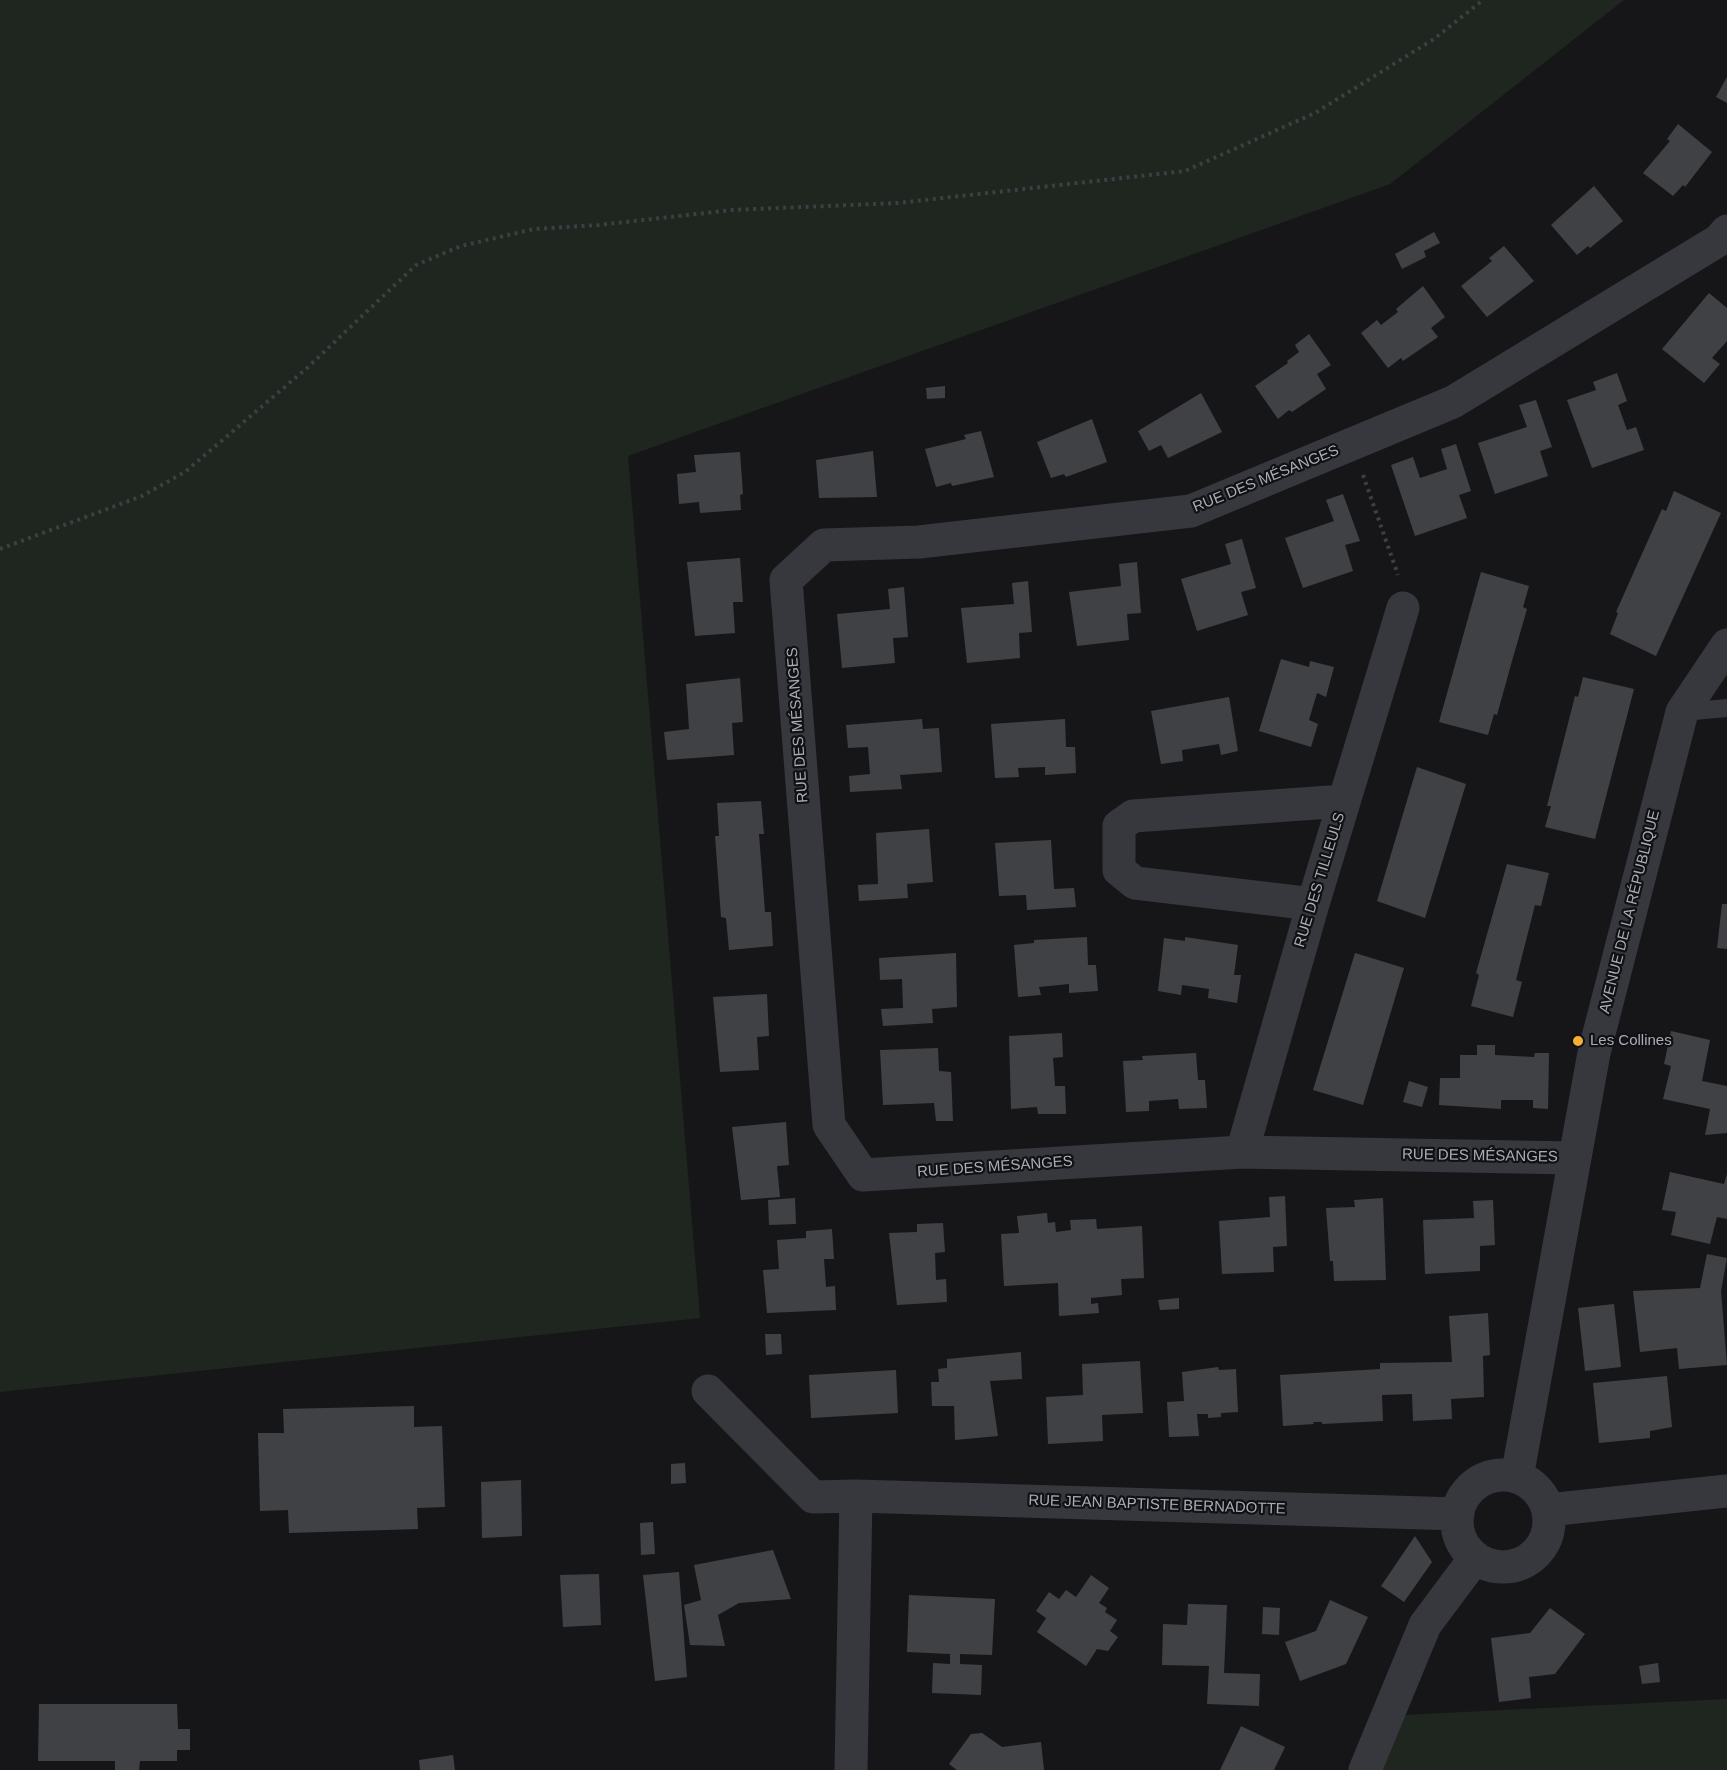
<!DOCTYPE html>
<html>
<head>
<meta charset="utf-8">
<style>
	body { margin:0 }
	canvas { display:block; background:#161618 }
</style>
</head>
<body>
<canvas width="1727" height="1770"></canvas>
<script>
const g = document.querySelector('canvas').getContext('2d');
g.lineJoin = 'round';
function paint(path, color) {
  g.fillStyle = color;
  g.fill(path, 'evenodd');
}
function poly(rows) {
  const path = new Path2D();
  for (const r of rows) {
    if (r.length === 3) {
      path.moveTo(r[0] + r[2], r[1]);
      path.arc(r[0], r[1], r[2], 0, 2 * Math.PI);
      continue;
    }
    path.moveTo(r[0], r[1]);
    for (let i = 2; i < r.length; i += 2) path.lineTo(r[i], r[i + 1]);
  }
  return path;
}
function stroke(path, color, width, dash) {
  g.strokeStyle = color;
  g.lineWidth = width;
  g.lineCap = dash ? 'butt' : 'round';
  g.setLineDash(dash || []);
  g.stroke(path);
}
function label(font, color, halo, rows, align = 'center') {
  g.font = font + ' Helvetica,sans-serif';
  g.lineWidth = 4.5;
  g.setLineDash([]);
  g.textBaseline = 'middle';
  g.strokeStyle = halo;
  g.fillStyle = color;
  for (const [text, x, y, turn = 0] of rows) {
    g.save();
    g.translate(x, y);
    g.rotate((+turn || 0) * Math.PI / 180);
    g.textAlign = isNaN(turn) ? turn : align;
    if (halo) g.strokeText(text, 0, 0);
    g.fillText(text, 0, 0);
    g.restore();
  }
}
paint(poly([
	[0,0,1624,0,1390,184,628,456,700,1318,0,1392],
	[1727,1699,1727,1770,1380,1770,1403,1715]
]), '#1e261f');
paint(poly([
	[1727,77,1727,103,1716,97],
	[1678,124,1712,152,1685,187,1683,185,1673,196,1643,173,1670,141,1667,139],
	[1594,186,1623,221,1590,248,1588,246,1577,255,1551,225],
	[1434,232,1440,243,1424,251,1426,257,1402,269,1395,254],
	[1504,246,1534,281,1487,317,1461,286,1492,261,1489,258],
	[1423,286,1445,317,1431,328,1438,337,1403,361,1401,358,1388,368,1361,333,1377,320,1381,325,1398,312,1396,309],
	[1709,293,1727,308,1727,341,1712,358,1720,364,1704,383,1662,349],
	[1309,334,1331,365,1317,374,1326,389,1292,412,1289,410,1278,419,1255,386,1288,363,1287,361,1299,352,1295,345],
	[1617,373,1627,401,1618,405,1627,430,1636,427,1644,450,1592,468,1567,400,1596,390,1593,382],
	[945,386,945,398,927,399,926,388],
	[1201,393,1222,432,1168,458,1161,445,1149,451,1138,431],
	[1536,400,1552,447,1540,451,1548,476,1495,494,1478,443,1527,427,1519,405],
	[1092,419,1107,462,1066,477,1064,474,1051,478,1037,442],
	[981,431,994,477,952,486,951,483,936,487,925,449,966,439,964,435],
	[1456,444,1471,491,1459,495,1467,518,1415,536,1391,465,1413,457,1420,478,1447,469,1441,449],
	[873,451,877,497,819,498,816,460],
	[740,452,743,494,740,495,741,510,700,513,699,502,679,504,677,474,696,472,694,455],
	[1674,491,1721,513,1656,656,1610,634,1618,613,1616,612,1662,509,1666,511],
	[1343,494,1360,541,1345,545,1353,571,1303,588,1285,538,1334,521,1326,500],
	[1242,539,1256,588,1241,592,1248,615,1197,631,1181,579,1231,564,1225,544],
	[740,558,743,602,733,602,735,633,695,636,687,562],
	[1137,562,1141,613,1127,614,1129,640,1077,646,1069,592,1121,586,1119,564],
	[1481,572,1529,586,1523,607,1527,609,1512,661,1497,715,1494,714,1488,735,1439,722],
	[1028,581,1032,632,1019,633,1020,658,967,663,961,608,1014,604,1012,583],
	[904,587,908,637,893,638,895,663,842,668,837,614,890,609,888,589],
	[1281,659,1309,667,1310,661,1334,667,1326,697,1317,693,1309,720,1318,724,1311,747,1259,731],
	[1583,677,1634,689,1595,839,1545,827,1551,806,1547,806,1575,696,1578,697],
	[740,678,743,722,732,723,734,755,667,760,664,732,689,729,686,684],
	[1229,697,1238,751,1221,755,1219,744,1182,750,1183,761,1161,764,1151,711],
	[922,719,923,729,939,728,942,772,900,775,902,789,850,792,849,776,870,774,868,747,848,748,846,725],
	[1065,719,1066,747,1075,747,1076,773,1045,775,1045,767,1018,768,1019,777,995,778,991,724],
	[1417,767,1466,784,1425,918,1377,901],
	[761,801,764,834,759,834,765,912,771,912,773,946,729,950,726,918,721,917,715,836,719,836,717,803],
	[929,829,933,882,907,884,908,898,859,901,858,885,878,884,876,833],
	[1051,840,1054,889,1074,888,1076,907,1027,910,1026,895,999,896,995,843],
	[1507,864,1549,873,1541,906,1535,905,1516,980,1522,982,1513,1017,1471,1006,1479,975,1476,973],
	[1722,904,1727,904,1727,949,1717,948],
	[1087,937,1088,965,1096,965,1098,991,1069,993,1069,984,1039,987,1041,995,1018,997,1014,945,1034,943,1034,940],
	[1185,937,1238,945,1234,975,1241,975,1237,1003,1208,998,1209,989,1182,985,1181,995,1158,991,1164,938,1185,941],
	[956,953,957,1007,932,1009,933,1023,883,1026,881,1009,903,1008,902,979,880,980,879,958],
	[1355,953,1404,968,1363,1105,1313,1090],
	[767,994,769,1036,757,1037,759,1070,720,1072,713,997],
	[1671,1031,1710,1040,1702,1081,1727,1086,1727,1133,1705,1135,1710,1109,1663,1099,1671,1066,1664,1064],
	[1062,1033,1063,1057,1053,1058,1055,1086,1065,1086,1066,1114,1038,1114,1037,1107,1011,1109,1009,1036],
	[1477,1045,1495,1045,1495,1055,1534,1057,1535,1053,1549,1053,1548,1109,1533,1108,1533,1100,1501,1100,1501,1109,1439,1105,1440,1078,1460,1078,1460,1055,1477,1055],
	[938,1048,939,1071,951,1072,953,1121,936,1121,934,1103,883,1105,880,1050],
	[1196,1053,1198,1080,1205,1080,1207,1108,1179,1109,1178,1099,1149,1101,1149,1111,1126,1112,1123,1061,1143,1060,1142,1056],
	[1409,1081,1428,1087,1422,1107,1403,1102],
	[786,1122,789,1165,777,1166,780,1197,741,1200,732,1127],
	[1670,1172,1724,1184,1727,1174,1727,1219,1717,1217,1710,1244,1671,1235,1676,1212,1662,1210],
	[1285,1196,1287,1246,1273,1247,1274,1272,1222,1274,1219,1221,1270,1217,1269,1197],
	[795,1198,796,1224,769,1225,768,1200],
	[1383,1198,1386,1280,1334,1281,1333,1261,1330,1261,1326,1208,1355,1207,1354,1200],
	[1493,1200,1495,1245,1480,1246,1480,1271,1425,1274,1423,1220,1474,1218,1473,1201],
	[1047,1213,1048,1223,1055,1222,1056,1232,1071,1230,1070,1220,1096,1219,1097,1229,1142,1226,1144,1278,1121,1279,1122,1295,1091,1298,1091,1304,1098,1303,1099,1313,1059,1316,1058,1283,1004,1286,1001,1234,1019,1233,1017,1216],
	[943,1223,945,1252,935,1253,936,1280,946,1279,947,1302,897,1305,889,1233,917,1232,917,1224],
	[832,1229,834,1259,824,1259,826,1287,835,1286,836,1310,767,1313,763,1270,779,1269,777,1240,806,1238,806,1231],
	[1707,1254,1727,1258,1721,1291,1727,1365,1679,1369,1677,1348,1640,1352,1633,1291,1700,1288],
	[1179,1298,1179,1309,1160,1310,1158,1300],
	[1614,1304,1621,1367,1585,1371,1578,1308],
	[1488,1313,1490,1355,1483,1356,1484,1397,1451,1399,1452,1419,1413,1421,1412,1394,1382,1395,1383,1421,1322,1424,1322,1422,1313,1422,1314,1424,1283,1426,1280,1375,1380,1369,1380,1363,1452,1362,1449,1316],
	[765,1334,781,1334,782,1354,766,1355],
	[1021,1352,1022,1379,990,1381,998,1436,955,1440,954,1406,932,1406,931,1382,939,1382,938,1369,947,1368,947,1359],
	[1140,1361,1143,1413,1102,1415,1103,1441,1048,1444,1046,1397,1083,1395,1082,1364],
	[1218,1367,1219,1370,1236,1369,1238,1412,1221,1413,1221,1417,1208,1418,1208,1414,1197,1414,1199,1436,1169,1437,1167,1402,1184,1401,1182,1372],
	[896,1370,898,1413,811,1418,809,1375],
	[1667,1376,1672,1427,1650,1431,1650,1438,1599,1443,1593,1383],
	[414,1406,414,1427,442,1426,445,1507,417,1508,418,1529,289,1533,288,1510,260,1511,258,1433,284,1433,283,1409],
	[685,1463,686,1483,671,1484,671,1464],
	[521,1480,522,1536,482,1538,481,1482],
	[653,1522,655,1554,641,1555,640,1523],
	[1415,1536,1432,1562,1404,1602,1381,1586],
	[773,1550,791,1599,739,1603,718,1615,725,1646,690,1645,684,1605,701,1600,694,1565],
	[679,1572,687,1677,655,1681,643,1575],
	[599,1574,601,1625,563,1627,560,1575],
	[1091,1575,1109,1588,1099,1603,1107,1608,1105,1612,1117,1620,1110,1631,1118,1637,1108,1651,1097,1649,1086,1666,1037,1632,1046,1618,1036,1611,1049,1592,1059,1599,1066,1590,1076,1597],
	[909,1595,995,1599,992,1655,960,1654,960,1664,982,1665,981,1695,932,1693,933,1663,950,1664,950,1654,907,1652],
	[1330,1600,1368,1617,1346,1664,1300,1681,1285,1642,1316,1631],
	[1188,1604,1227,1605,1224,1673,1260,1674,1259,1706,1207,1704,1209,1666,1162,1665,1163,1624,1187,1625],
	[1263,1607,1280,1608,1279,1635,1262,1634],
	[1550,1608,1585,1634,1555,1674,1529,1677,1531,1698,1499,1702,1491,1638,1530,1633],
	[1658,1663,1660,1682,1642,1684,1639,1666],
	[39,1704,177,1704,178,1729,190,1729,190,1750,177,1750,177,1761,140,1761,139,1770,115,1770,115,1761,38,1761],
	[1241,1726,1285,1747,1274,1770,1220,1770],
	[982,1733,1002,1747,1041,1742,1044,1770,957,1770,949,1764,971,1734],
	[453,1755,455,1770,420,1770,419,1760]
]), '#404145');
stroke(poly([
	[1363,475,1398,575],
	[0,549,142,496,185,472,307,368,416,265,461,246,534,229,599,225,732,210,898,203,1185,171,1315,113,1434,39,1483,0]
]), '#3d3f44', 4, [3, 4.5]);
stroke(poly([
	[1682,712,1727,708]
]), '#37383d', 18);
stroke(poly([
	[1313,904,1135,883,1119,870,1119,826,1133,816,1344,801],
	[1242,1152,1313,904,1403,608],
	[1574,1158,1242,1152,863,1175,829,1125,786,580,824,545,919,542,1191,511,1453,402,1719,240,1727,231],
	[708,1391,813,1497,856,1496],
	[1503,1521,46],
	[1517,1477,1594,1053,1682,712,1727,645],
	[1548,1510,1727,1491],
	[851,1770,856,1496,1458,1514],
	[1365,1770,1425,1625,1475,1558]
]), '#37383d', 33);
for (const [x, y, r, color] of [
	[1578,1041,6,"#f2b134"]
]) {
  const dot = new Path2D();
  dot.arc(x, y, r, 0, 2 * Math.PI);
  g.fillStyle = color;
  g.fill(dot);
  stroke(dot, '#111113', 2);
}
label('15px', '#a8adb8', '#111113', [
	["RUE DES MÉSANGES",1266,479,-22],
	["RUE DES MÉSANGES",798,725,-94],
	["RUE DES TILLEULS",1320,880,-73],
	["AVENUE DE LA RÉPUBLIQUE",1630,912,-76],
	["RUE DES MÉSANGES",1480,1156,1],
	["RUE DES MÉSANGES",995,1167,-4],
	["RUE JEAN BAPTISTE BERNADOTTE",1157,1505,2]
]);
label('15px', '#a8adb8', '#111113', [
	["Les Collines",1590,1041]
], 'left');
</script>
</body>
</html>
